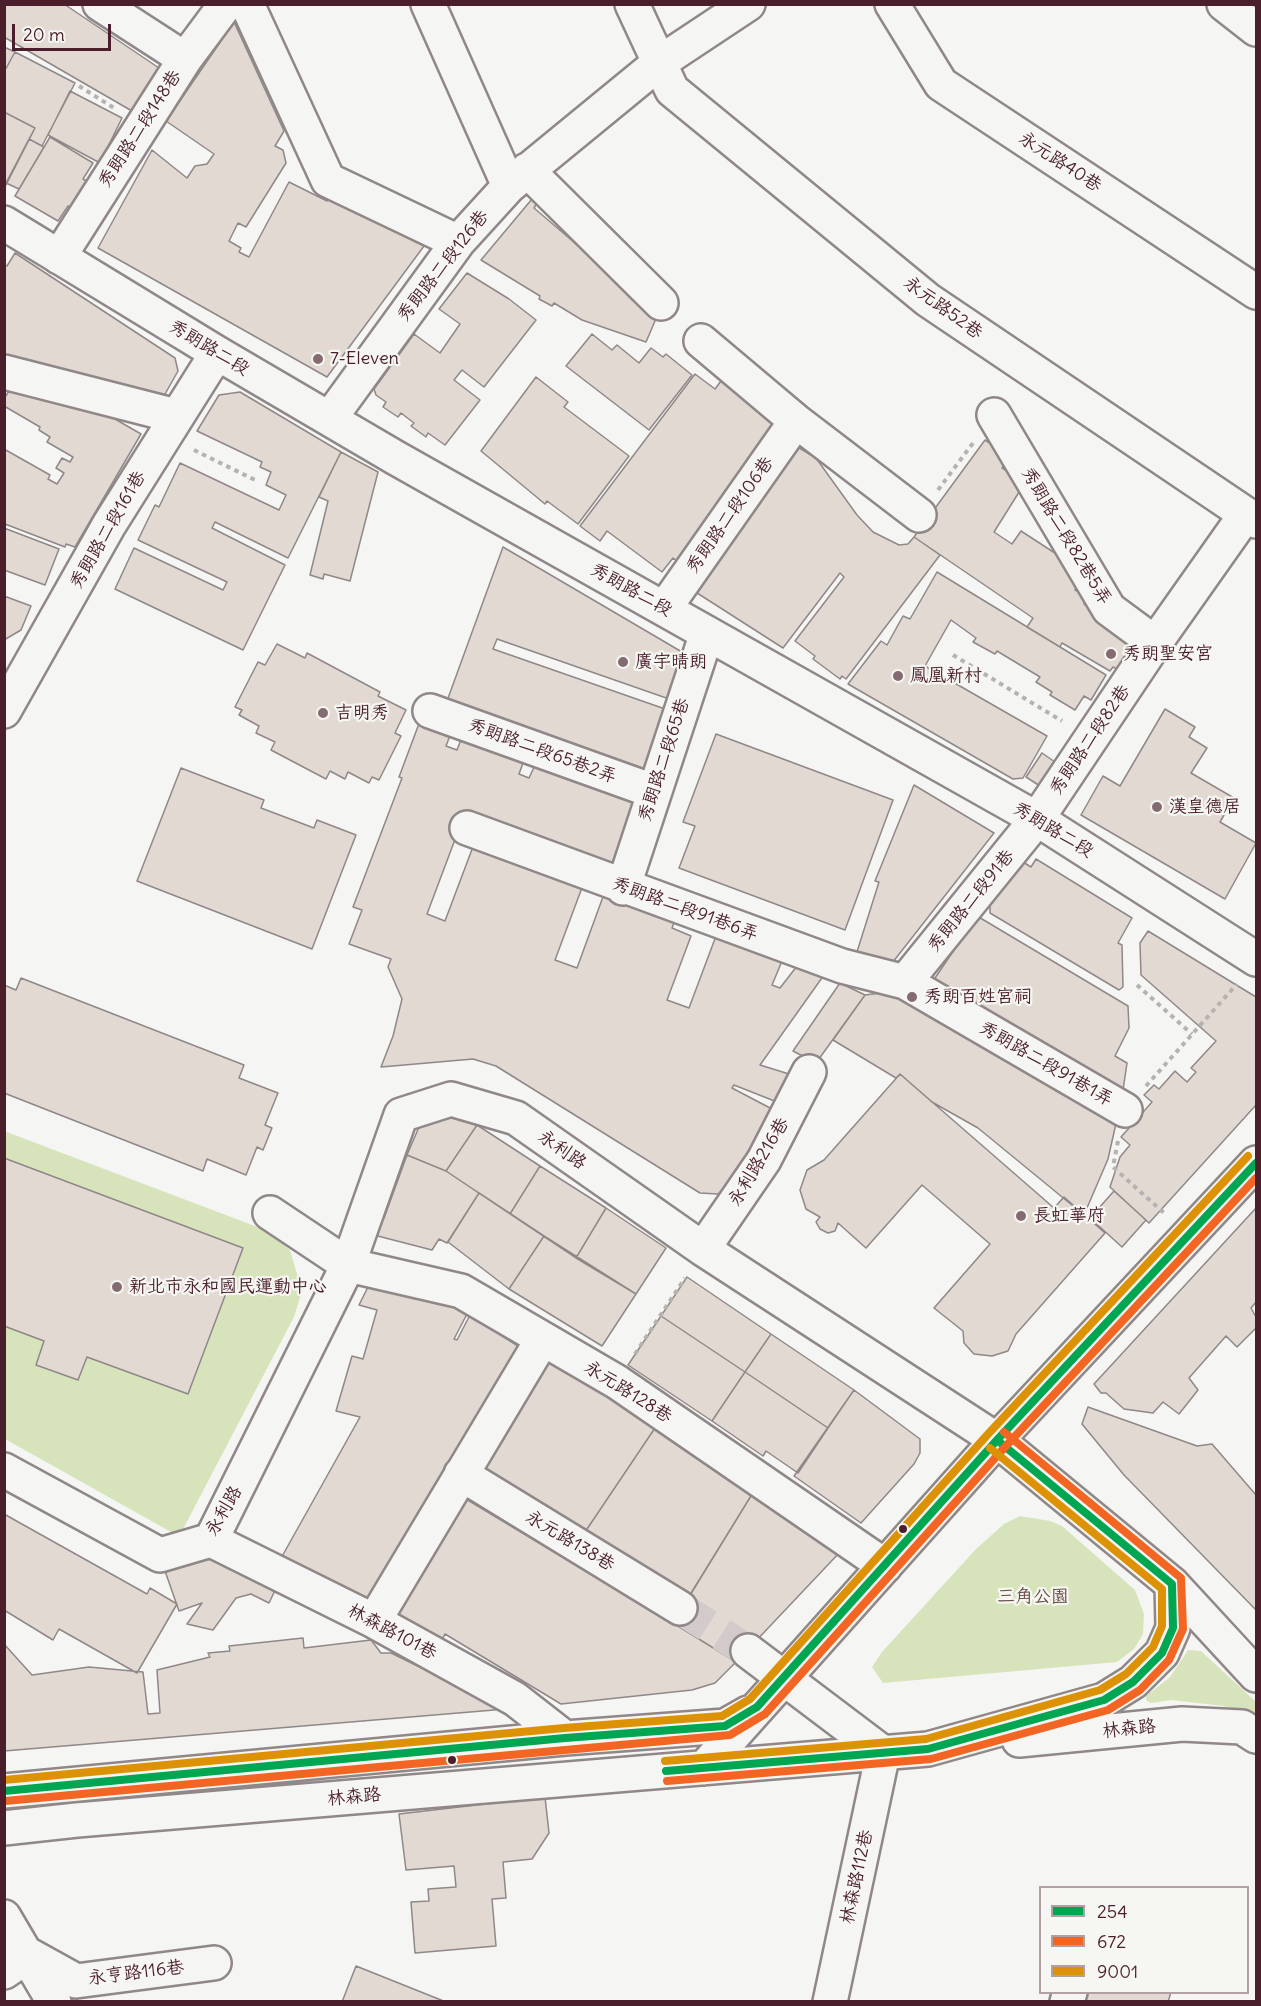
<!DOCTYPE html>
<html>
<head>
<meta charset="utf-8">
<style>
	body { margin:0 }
	#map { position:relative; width:1261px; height:2006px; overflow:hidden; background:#f5f5f3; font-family:Delius,sans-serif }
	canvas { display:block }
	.frame { position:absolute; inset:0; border:6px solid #4a1f2b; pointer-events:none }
	.legend { position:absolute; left:1039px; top:1886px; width:210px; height:108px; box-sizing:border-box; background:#f6f6f2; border:2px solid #b1a0a2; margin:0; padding:8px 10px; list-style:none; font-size:18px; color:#4a1f2b }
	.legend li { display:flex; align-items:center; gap:12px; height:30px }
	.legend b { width:30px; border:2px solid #b1a0a2 }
	.scale { position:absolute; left:12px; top:24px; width:99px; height:27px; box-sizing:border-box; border:3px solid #4a1f2b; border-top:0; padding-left:8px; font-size:18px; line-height:21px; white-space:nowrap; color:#4a1f2b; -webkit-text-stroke:4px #f6f6f2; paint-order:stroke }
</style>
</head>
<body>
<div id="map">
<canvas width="1261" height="2006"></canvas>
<div class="frame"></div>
<ul class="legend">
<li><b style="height:8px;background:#00a651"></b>254</li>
<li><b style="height:8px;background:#f26522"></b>672</li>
<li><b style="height:8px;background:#dd9206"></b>9001</li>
</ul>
<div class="scale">20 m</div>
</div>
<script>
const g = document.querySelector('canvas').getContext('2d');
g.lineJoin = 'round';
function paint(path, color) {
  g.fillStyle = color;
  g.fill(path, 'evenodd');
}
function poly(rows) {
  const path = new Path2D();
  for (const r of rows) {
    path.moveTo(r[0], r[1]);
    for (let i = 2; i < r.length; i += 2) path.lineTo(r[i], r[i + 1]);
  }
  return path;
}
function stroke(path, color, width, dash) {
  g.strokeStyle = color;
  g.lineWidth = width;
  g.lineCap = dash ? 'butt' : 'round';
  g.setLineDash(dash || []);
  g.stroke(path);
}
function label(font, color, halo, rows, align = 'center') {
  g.font = font + ' Delius,"LXGW WenKai TC",sans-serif';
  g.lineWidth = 4.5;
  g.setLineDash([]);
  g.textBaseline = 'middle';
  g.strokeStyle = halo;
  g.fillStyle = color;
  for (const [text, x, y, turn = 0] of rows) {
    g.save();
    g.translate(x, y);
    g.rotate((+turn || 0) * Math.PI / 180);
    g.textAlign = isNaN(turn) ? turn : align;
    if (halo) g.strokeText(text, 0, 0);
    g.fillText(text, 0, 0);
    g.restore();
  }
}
paint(poly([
	[4,1131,268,1231,290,1250,302,1291,294,1317,182,1531,171,1532,5,1439],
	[1020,1516,1050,1521,1062,1526,1135,1590,1144,1614,1143,1634,1134,1649,1117,1662,883,1683,872,1667,882,1652,976,1549,1004,1524],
	[1188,1650,1201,1651,1256,1702,1256,1712,1249,1715,1224,1706,1171,1700,1151,1703,1146,1700,1146,1696,1170,1677]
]), '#d7e4bb');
const building = poly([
	[4,4,64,4,159,68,132,111,4,37,4,4],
	[234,22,284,131,275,146,283,150,286,163,246,227,238,223,229,241,241,248,239,252,249,257,289,182,327,201,330,197,424,246,327,377,98,248,152,150,187,178,195,166,207,164,214,154,166,121,234,22],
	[4,47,15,52,4,72,4,47],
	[15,52,75,83,42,146,29,139,35,128,4,112,4,72,15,52],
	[70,91,122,118,100,163,48,135,70,91],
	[4,112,35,128,6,185,4,184,4,112],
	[50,137,93,163,83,179,97,187,81,214,68,206,58,221,15,196,50,137],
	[29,139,44,147,19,189,6,183,29,139],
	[532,199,537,203,534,208,658,314,646,342,582,320,554,303,552,306,539,299,540,296,481,260,532,199],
	[15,253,175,358,178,371,160,403,38,372,4,355,4,264,7,266,15,253],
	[467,273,509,299,536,320,484,387,462,370,454,380,480,400,445,445,428,433,426,437,411,426,414,423,401,413,398,417,383,407,386,402,376,395,374,389,414,334,440,353,460,324,439,309,467,273],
	[592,334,612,350,617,345,639,363,651,348,663,357,666,354,692,375,649,430,566,366,592,334],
	[695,374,715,389,721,381,777,427,678,562,673,558,662,572,607,531,600,541,580,526,695,374],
	[536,377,568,402,564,407,629,456,578,524,547,501,545,504,481,451,536,377],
	[12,386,29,387,55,402,57,397,75,408,79,402,89,404,141,434,75,547,66,544,65,547,5,524,4,527,4,449,50,475,48,479,57,484,64,473,56,468,62,458,70,462,73,457,47,442,50,437,39,430,40,427,4,406,4,399,12,386],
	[240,392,341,452,288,558,215,522,212,528,285,565,243,650,115,589,134,548,223,590,227,582,138,540,155,505,159,507,180,463,279,510,286,495,266,485,271,472,260,467,262,462,197,431,219,395,240,392],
	[985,440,1002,451,1007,461,1002,468,1019,478,1021,489,994,532,1012,544,1021,531,1061,557,1078,582,1075,590,1088,596,1084,604,1131,646,1117,669,1113,667,1110,671,1062,643,1060,647,1027,627,1033,618,914,537,985,440],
	[796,446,816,458,857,515,873,532,899,545,908,544,914,537,940,555,846,679,842,676,840,679,813,659,815,656,795,641,844,577,840,573,783,648,694,591,796,446],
	[341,452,378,472,350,581,324,574,323,579,310,575,328,501,319,497,341,452],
	[4,528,59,549,45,585,4,570,4,528],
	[503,547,682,652,683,671,672,700,497,639,493,649,668,710,647,771,447,701,503,547],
	[937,572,1106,675,1091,700,1084,696,1075,710,1050,695,1052,692,1036,682,1040,677,997,651,995,654,973,642,976,638,951,620,925,666,1047,736,1023,778,1013,779,848,684,881,641,887,645,903,616,910,619,937,572],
	[4,596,31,606,21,630,4,640,4,596],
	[277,644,305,658,307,653,380,692,378,696,406,710,395,733,401,736,379,780,372,777,369,783,348,772,345,779,330,771,326,779,271,750,275,742,256,733,259,726,239,715,242,710,235,707,258,662,265,665,277,644],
	[1165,709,1195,727,1189,737,1207,748,1191,773,1234,798,1220,822,1256,843,1225,899,1081,815,1103,776,1120,786,1165,709],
	[420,721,451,733,446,746,457,750,462,737,524,760,519,774,529,778,535,765,638,804,614,869,465,813,427,914,445,921,474,844,583,885,555,960,577,968,604,894,675,920,672,928,691,936,667,1000,689,1008,716,936,782,961,772,985,780,988,797,966,824,975,760,1065,789,1074,777,1102,734,1085,732,1088,772,1109,729,1185,718,1194,700,1193,496,1066,473,1059,381,1067,393,1036,402,999,388,967,391,959,349,944,362,910,353,907,402,778,399,777,420,721],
	[716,734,893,800,845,930,679,868,695,826,683,822,716,734],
	[1042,753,1055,762,1040,786,1026,777,1042,753],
	[181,768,264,800,261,808,314,828,317,820,356,835,312,949,137,881,181,768],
	[914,785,994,833,889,967,856,955,879,882,875,881,914,785],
	[1017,858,1031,867,1036,859,1132,918,1118,943,1122,945,1123,987,1119,990,990,913,990,906,997,888,1017,858],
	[977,916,1128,1006,1129,1028,1115,1056,1127,1063,1122,1097,931,984,977,916],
	[1148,931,1256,997,1256,1105,1149,1223,1110,1187,1120,1157,1130,1145,1121,1137,1152,1102,1144,1095,1154,1085,1159,1089,1175,1071,1187,1082,1196,1072,1191,1068,1216,1041,1141,975,1140,943,1148,931],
	[21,978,244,1065,239,1078,278,1093,265,1125,272,1128,263,1150,257,1147,246,1175,207,1159,203,1171,4,1093,4,985,16,990,21,978],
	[840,983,865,995,816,1063,793,1051,840,983],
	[888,992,899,999,902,994,1117,1119,1108,1159,1084,1215,978,1128,932,1102,900,1074,896,1078,833,1040,865,995,888,992],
	[900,1074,1054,1208,1064,1197,1105,1233,1016,1334,1008,1351,992,1356,974,1354,964,1343,963,1331,934,1308,990,1244,922,1185,866,1248,838,1223,835,1231,828,1233,820,1229,816,1222,820,1217,806,1209,800,1190,807,1170,824,1160,900,1074],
	[456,1112,477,1125,446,1171,407,1155,419,1127,428,1114,456,1112],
	[477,1125,540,1166,510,1214,446,1171,477,1125],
	[407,1155,446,1171,479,1193,447,1243,439,1239,432,1250,370,1234,377,1215,384,1218,407,1155],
	[4,1158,243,1248,188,1394,87,1357,78,1380,36,1365,44,1341,4,1326,4,1158],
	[540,1166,606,1208,576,1258,510,1214,540,1166],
	[1114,1191,1146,1220,1122,1247,1090,1218,1114,1191],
	[479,1193,544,1236,509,1289,448,1242,479,1193],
	[606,1208,666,1248,636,1294,576,1258,606,1208],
	[1256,1208,1256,1302,1251,1308,1256,1317,1256,1328,1237,1347,1226,1336,1189,1378,1198,1390,1179,1414,1163,1402,1153,1413,1124,1409,1106,1393,1101,1393,1094,1384,1256,1208],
	[544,1236,636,1294,602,1346,509,1289,544,1236],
	[687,1277,771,1334,745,1372,661,1316,687,1277],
	[370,1283,447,1301,467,1314,454,1339,457,1340,470,1315,521,1348,369,1607,280,1560,360,1417,336,1411,352,1356,363,1359,377,1310,359,1305,370,1283],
	[661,1316,745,1372,712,1421,628,1365,661,1316],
	[771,1334,854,1390,828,1428,745,1372,771,1334],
	[548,1350,657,1425,583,1535,476,1471,548,1350],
	[745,1372,828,1428,798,1473,766,1451,763,1456,712,1421,745,1372],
	[854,1390,920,1439,920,1453,914,1464,861,1523,794,1476,854,1390],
	[1088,1407,1197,1446,1212,1444,1256,1495,1256,1610,1124,1475,1082,1424,1088,1407],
	[657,1425,754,1491,688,1598,583,1535,657,1425],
	[754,1491,841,1551,736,1662,673,1623,754,1491],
	[461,1496,673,1623,736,1662,715,1683,692,1690,561,1704,445,1634,441,1642,390,1615,461,1496],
	[4,1514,147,1594,150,1588,177,1604,137,1673,59,1629,53,1640,4,1610,4,1514],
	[221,1551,280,1580,269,1603,251,1594,236,1598,213,1630,187,1624,202,1603,179,1611,165,1571,221,1551],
	[303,1638,304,1648,371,1640,381,1653,391,1653,506,1709,4,1751,4,1644,32,1675,89,1667,143,1672,148,1714,160,1713,157,1670,210,1657,208,1653,230,1651,229,1646,303,1638],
	[545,1797,549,1833,532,1859,503,1862,506,1898,492,1899,496,1946,415,1953,411,1902,429,1901,428,1889,456,1887,454,1866,406,1870,399,1814,545,1797],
	[356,1966,446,2002,342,2002,356,1966],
	[1057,1992,1171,1992,1168,2002,1055,2002,1057,1992]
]);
paint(building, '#e2dad2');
stroke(building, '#8f8788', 1.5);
stroke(poly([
	[680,1608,748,1651]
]), '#d3cacb', 33, [33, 16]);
const minor = poly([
	[100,4,185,59],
	[247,4,328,180,458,242],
	[428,4,509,186],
	[632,4,672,90,928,300,1256,521],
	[892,4,941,84,1256,292],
	[1224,4,1256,29],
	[527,170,661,303],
	[4,223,217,353,396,458,1037,819,1256,959],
	[59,257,185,59,226,4],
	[701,341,796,421,919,515],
	[4,372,176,416],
	[994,415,1109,609,1155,643],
	[330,418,458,242,509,186,659,63,748,4],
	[664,609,796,421],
	[4,711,109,525,217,353],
	[430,711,653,791],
	[467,828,842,966,905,982,1125,1110],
	[623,888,707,633],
	[905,982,1037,819,1155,643,1246,514],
	[270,1213,348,1265,461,1291,617,1382,885,1566],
	[703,1249,764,1160,809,1072],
	[4,1470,160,1555,211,1540,348,1265,401,1115,451,1099,516,1118,703,1249,997,1440,1172,1584,1256,1675],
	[461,1474,680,1608],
	[211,1540,374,1621,515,1699,565,1738],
	[374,1621,542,1340],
	[748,1651,883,1753],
	[1019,1740,1182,1724,1242,1727,1256,1736],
	[704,1768,997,1440,1256,1163],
	[4,1791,565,1738,725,1726,748,1713],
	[4,1828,77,1820,928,1749,1104,1700,1133,1682,1162,1653,1173,1628,1172,1584],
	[4,1917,54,2002],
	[4,1972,29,1955,76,1981,214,1963],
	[830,2002,883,1753],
	[1067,2002,1070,1992]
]);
stroke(minor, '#8f8788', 38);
stroke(poly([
	[79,86,114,108],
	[194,450,257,481],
	[938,490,973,443],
	[953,655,1062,721],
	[1137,985,1192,1034],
	[1146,1086,1237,984],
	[1118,1141,1113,1167,1164,1213],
	[635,1354,685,1278]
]), '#b6b2b2', 4, [4.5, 4.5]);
stroke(minor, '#f5f5f3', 33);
stroke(poly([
	[666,1771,928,1749,1104,1700,1133,1682,1162,1653,1173,1628,1172,1584,997,1440],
	[4,1791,565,1738,725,1726,757,1707,997,1440,1256,1163]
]), '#00a651', 8);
stroke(poly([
	[667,1781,931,1759,1108,1710,1140,1690,1169,1660,1183,1629,1181,1578,1004,1432],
	[5,1801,730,1735,765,1714,1005,1447,1256,1178]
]), '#f26522', 8);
stroke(poly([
	[665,1761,926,1739,1100,1690,1126,1674,1153,1647,1162,1626,1162,1589,990,1448],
	[4,1780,564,1728,722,1716,750,1699,989,1433,1248,1156]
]), '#dd9206', 8);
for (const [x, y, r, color] of [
	[318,359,6,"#866a71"],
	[1111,654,6,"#866a71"],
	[623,662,6,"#866a71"],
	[898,676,6,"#866a71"],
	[323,713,6,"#866a71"],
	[1157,807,6,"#866a71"],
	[912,997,6,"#866a71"],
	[1021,1216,6,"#866a71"],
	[117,1287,6,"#866a71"],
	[903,1529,5,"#4a1f2b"],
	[452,1760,5,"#4a1f2b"]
]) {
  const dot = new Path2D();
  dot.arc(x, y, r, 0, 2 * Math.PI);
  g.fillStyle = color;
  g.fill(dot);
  stroke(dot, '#f6f6f2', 2);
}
label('18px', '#4a1f2b', '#f6f6f2', [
	["秀朗路二段148巷",140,129,-57],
	["永元路40巷",1060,162,33],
	["秀朗路二段126巷",443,266,-52],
	["永元路52巷",943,308,36],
	["秀朗路二段",209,348,31],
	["秀朗路二段106巷",730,515,-55],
	["秀朗路二段161巷",108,530,-60],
	["秀朗路二段82巷5弄",1066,536,59],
	["秀朗路二段",631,590,29],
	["秀朗路二段82巷",1090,740,-56],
	["秀朗路二段65巷2弄",542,751,20],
	["秀朗路二段65巷",664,760,-72],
	["秀朗路二段",1053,830,31],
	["秀朗路二段91巷",971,901,-51],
	["秀朗路二段91巷6弄",685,909,20],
	["秀朗路二段91巷1弄",1046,1064,30],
	["永利路",562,1150,35],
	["永利路216巷",759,1162,-59],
	["永元路128巷",628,1392,32],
	["永利路",224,1511,-60],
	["永元路138巷",570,1541,31],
	["林森路101巷",392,1632,28],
	["林森路",1129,1729,-6],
	["林森路",354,1797,-5],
	["林森路112巷",857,1877,-78],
	["永亨路116巷",136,1973,-7]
]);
label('18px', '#4a1f2b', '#f6f6f2', [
	["7-Eleven",330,359],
	["秀朗聖安宮",1123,654],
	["廣宇晴朗",635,662],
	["鳳凰新村",910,676],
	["吉明秀",335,713],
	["漢皇德居",1169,807],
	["秀朗百姓宮祠",924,997],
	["長虹華府",1033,1216],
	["新北市永和國民運動中心",129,1287]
], 'left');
label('18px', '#674d44', '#f6f6f2', [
	["三角公園",1033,1597]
]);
</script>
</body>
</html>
